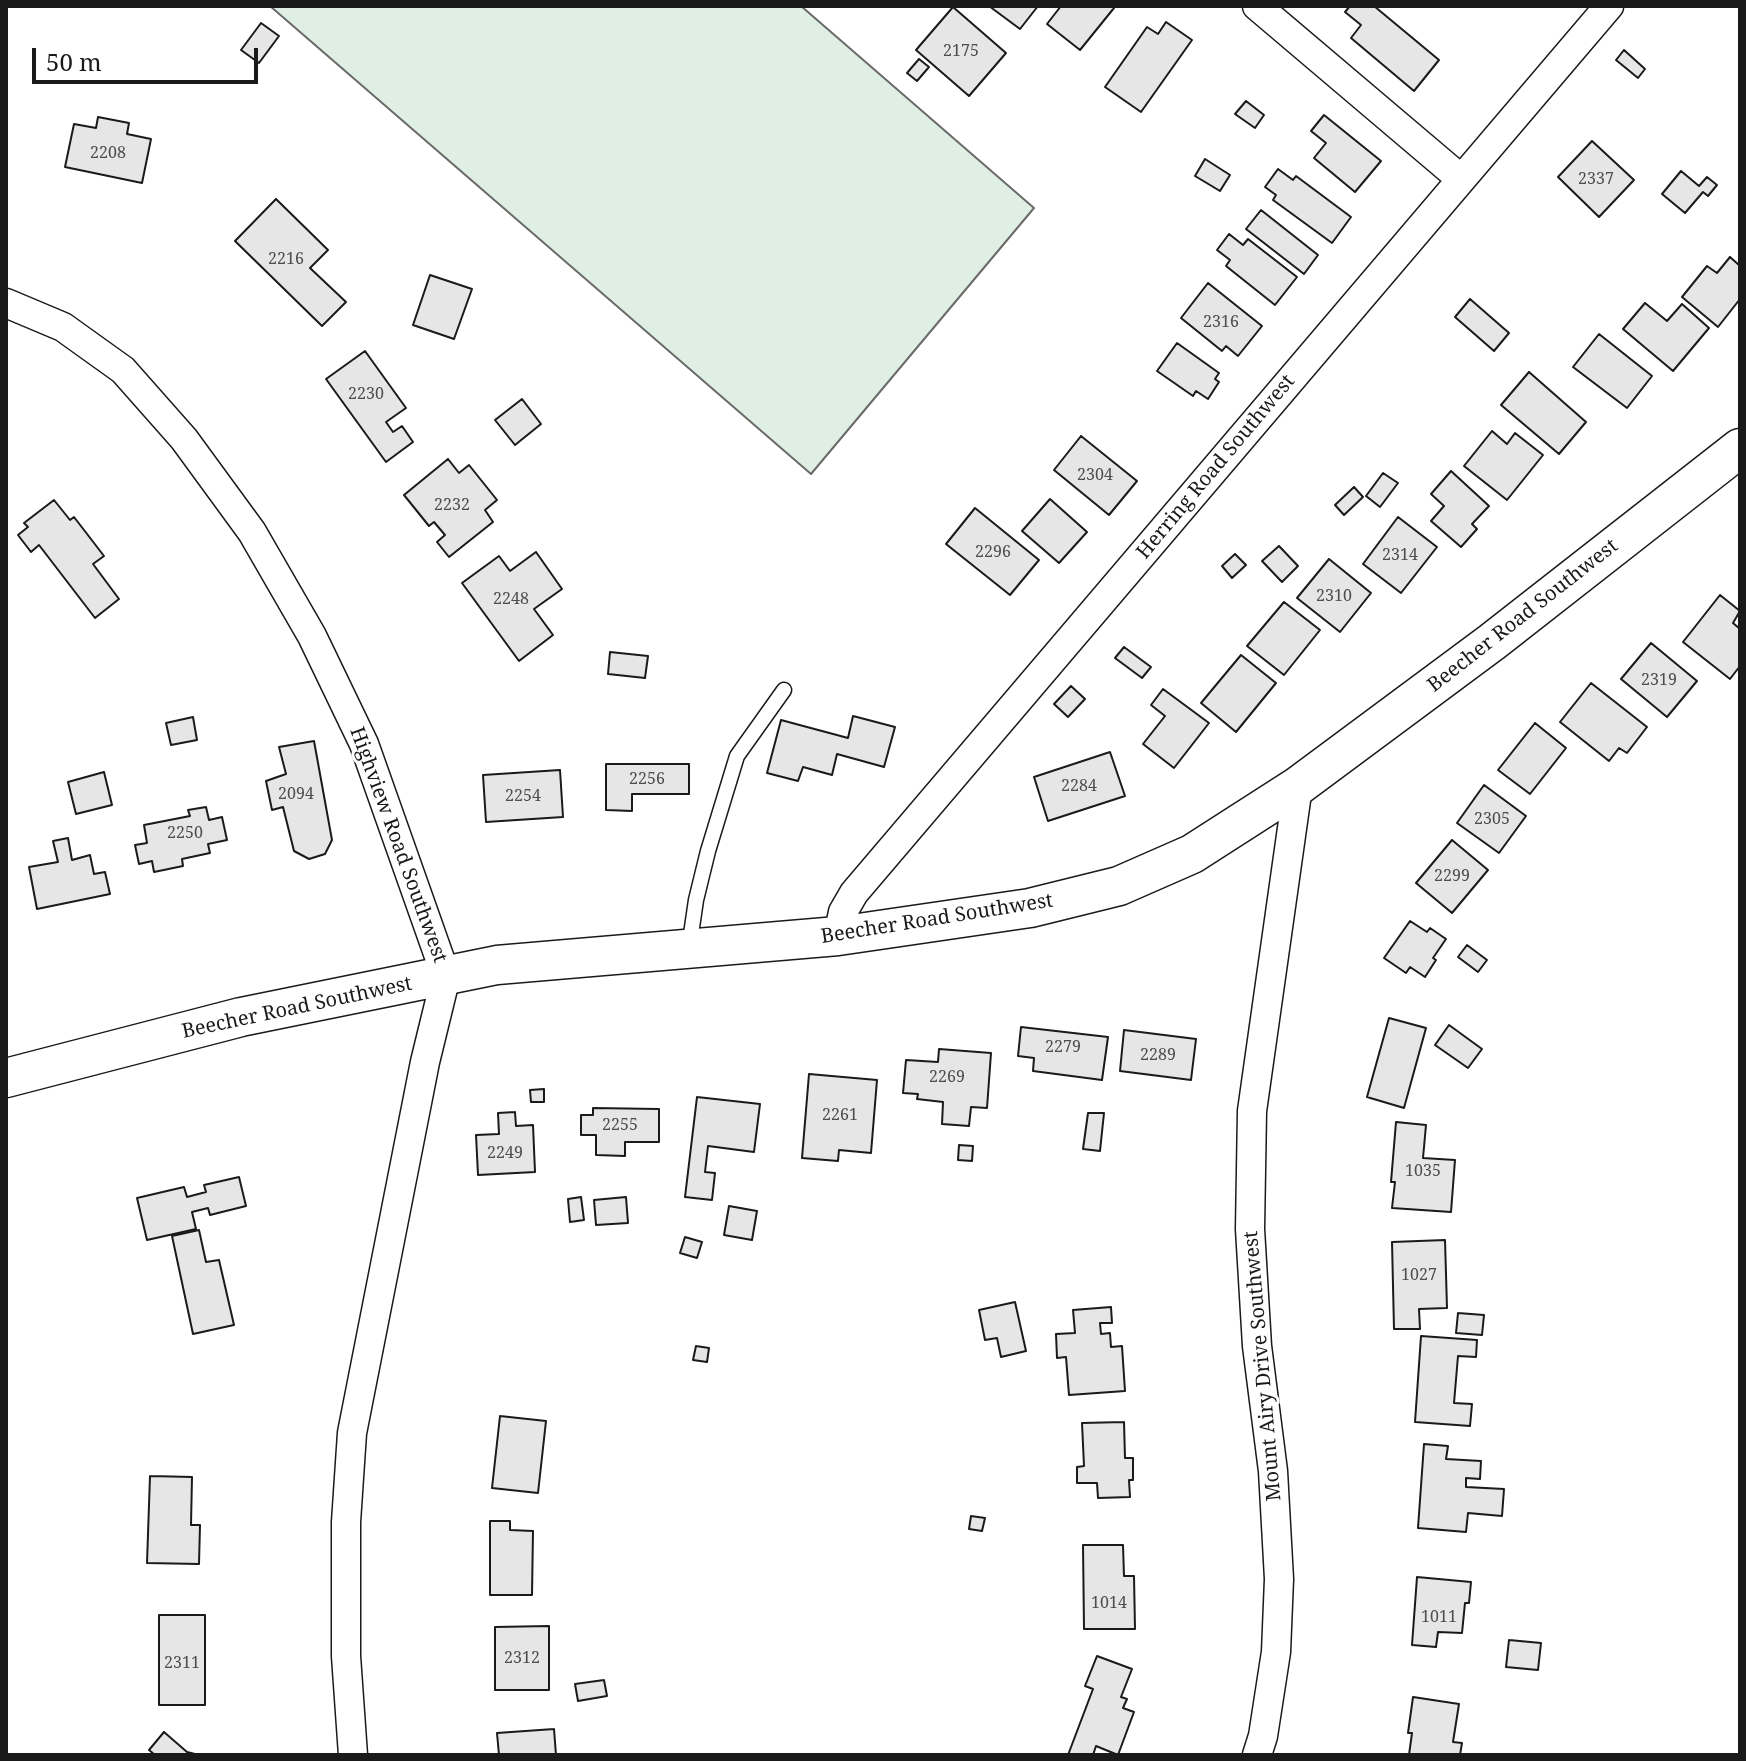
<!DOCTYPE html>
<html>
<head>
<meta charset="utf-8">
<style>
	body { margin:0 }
	#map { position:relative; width:1746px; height:1761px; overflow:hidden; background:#fff; font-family:"Noto Serif",serif }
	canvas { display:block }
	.frame { position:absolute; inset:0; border:8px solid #1a1a1a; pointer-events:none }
	.scale { position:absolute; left:32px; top:48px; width:226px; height:36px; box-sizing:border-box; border:4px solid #1a1a1a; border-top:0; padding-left:10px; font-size:24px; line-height:28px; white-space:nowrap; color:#1a1a1a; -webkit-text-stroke:6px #fff; paint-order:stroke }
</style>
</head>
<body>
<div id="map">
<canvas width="1746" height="1761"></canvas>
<div class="frame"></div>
<div class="scale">50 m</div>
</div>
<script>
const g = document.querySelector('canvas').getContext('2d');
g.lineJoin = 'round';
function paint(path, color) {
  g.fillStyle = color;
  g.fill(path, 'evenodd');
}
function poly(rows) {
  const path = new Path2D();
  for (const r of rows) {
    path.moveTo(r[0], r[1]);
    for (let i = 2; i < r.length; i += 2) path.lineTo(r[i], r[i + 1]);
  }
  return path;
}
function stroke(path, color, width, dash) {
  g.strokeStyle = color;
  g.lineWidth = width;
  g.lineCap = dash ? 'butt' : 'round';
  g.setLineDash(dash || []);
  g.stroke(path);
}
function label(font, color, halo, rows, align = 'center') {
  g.font = font + ' "Noto Serif",serif';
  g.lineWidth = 6;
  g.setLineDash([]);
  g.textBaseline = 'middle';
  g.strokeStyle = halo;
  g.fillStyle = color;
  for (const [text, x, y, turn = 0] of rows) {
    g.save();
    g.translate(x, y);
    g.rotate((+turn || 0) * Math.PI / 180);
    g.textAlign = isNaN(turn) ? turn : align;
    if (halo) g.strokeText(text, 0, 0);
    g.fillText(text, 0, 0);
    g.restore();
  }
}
const green = poly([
	[270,6,801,6,1034,208,811,474,270,6]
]);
paint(green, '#e0efe3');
stroke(green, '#6a6a6a', 2);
const building = poly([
	[989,6,1038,6,1020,29,989,6],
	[1061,6,1111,6,1114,8,1080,50,1047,24,1061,6],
	[1350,6,1374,6,1439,60,1414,91,1351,38,1361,25,1345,12,1350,6],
	[953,7,1006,53,969,96,916,50,953,7],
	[1166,22,1192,40,1141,112,1105,87,1147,27,1158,34,1166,22],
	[261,23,279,36,259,63,241,50,261,23],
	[1624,50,1645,69,1638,78,1616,60,1624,50],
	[919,59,929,67,917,81,907,73,919,59],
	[1246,101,1264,115,1255,128,1235,114,1246,101],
	[1324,115,1381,161,1355,192,1314,158,1326,143,1311,131,1324,115],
	[98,117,129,123,127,134,151,139,142,183,65,167,74,124,96,128,98,117],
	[1592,141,1634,180,1599,217,1558,177,1592,141],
	[1205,159,1230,175,1220,191,1195,176,1205,159],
	[1278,169,1293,180,1296,176,1351,217,1332,243,1273,200,1276,195,1265,187,1278,169],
	[1681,171,1699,186,1707,177,1717,185,1708,196,1703,192,1685,213,1662,194,1681,171],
	[276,199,328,250,310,268,346,302,322,326,235,241,276,199],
	[1261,210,1318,255,1304,274,1246,229,1261,210],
	[1229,234,1243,245,1248,239,1297,277,1275,305,1226,266,1230,260,1217,250,1229,234],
	[1730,257,1740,266,1740,299,1718,327,1682,297,1707,266,1717,273,1730,257],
	[430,275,472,289,454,339,413,325,430,275],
	[1208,283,1262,326,1238,356,1226,346,1222,351,1181,318,1208,283],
	[1470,299,1509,333,1494,351,1455,317,1470,299],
	[1645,303,1667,321,1682,304,1709,328,1673,371,1623,329,1645,303],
	[1599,334,1652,376,1627,408,1573,367,1599,334],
	[1177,343,1219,373,1215,379,1219,382,1208,399,1196,391,1193,396,1157,371,1177,343],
	[365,351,406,408,386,422,393,432,402,426,413,442,386,462,326,379,365,351],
	[1529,372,1586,422,1559,454,1501,405,1529,372],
	[522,399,541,424,515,445,495,420,522,399],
	[1492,431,1507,444,1515,433,1543,455,1507,500,1464,466,1492,431],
	[1081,436,1137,481,1109,515,1054,470,1081,436],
	[448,459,459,473,469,465,497,500,485,510,493,522,449,557,437,542,445,535,434,522,429,526,404,495,448,459],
	[1451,471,1489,506,1472,524,1477,529,1461,547,1431,521,1444,506,1431,494,1451,471],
	[1383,473,1398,483,1380,507,1366,496,1383,473],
	[1354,487,1363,497,1344,515,1335,505,1354,487],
	[1050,499,1087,532,1059,563,1022,531,1050,499],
	[54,500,70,520,74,517,104,556,93,564,119,599,95,618,39,545,31,552,18,535,28,527,24,523,54,500],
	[975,508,1039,560,1010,595,946,544,975,508],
	[1398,517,1437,547,1401,593,1363,564,1398,517],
	[1279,546,1298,566,1282,582,1262,561,1279,546],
	[536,552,562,589,534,609,553,635,519,661,462,583,499,556,510,571,536,552],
	[1235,554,1246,565,1232,578,1222,566,1235,554],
	[1329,559,1371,593,1340,632,1297,598,1329,559],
	[1720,595,1740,611,1733,623,1740,629,1740,666,1730,679,1683,642,1720,595],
	[1284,602,1320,630,1284,675,1247,646,1284,602],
	[1651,643,1697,681,1667,717,1621,679,1651,643],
	[1124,647,1151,667,1142,678,1115,658,1124,647],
	[610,652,648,656,645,678,608,674,610,652],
	[1241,655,1276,683,1236,732,1201,703,1241,655],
	[1591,683,1647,727,1627,753,1619,748,1609,761,1560,722,1591,683],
	[1071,686,1085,699,1068,717,1054,704,1071,686],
	[1163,689,1209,723,1174,768,1143,744,1165,716,1151,705,1163,689],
	[853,716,895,727,884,767,837,754,832,775,803,767,798,781,767,773,781,720,848,738,853,716],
	[193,717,197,740,171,745,166,723,193,717],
	[1535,723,1566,748,1530,794,1498,770,1535,723],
	[314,741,332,840,325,854,309,859,294,851,283,807,272,810,266,781,286,774,279,747,314,741],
	[1110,752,1125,796,1048,821,1034,777,1110,752],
	[606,764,689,764,689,794,632,794,632,811,606,810,606,764],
	[560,770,563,817,486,822,483,775,560,770],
	[104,772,112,805,76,814,68,782,104,772],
	[1484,785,1526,816,1499,853,1457,823,1484,785],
	[206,807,209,820,222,817,227,840,208,844,210,853,182,859,183,866,154,872,152,861,139,864,135,845,147,843,144,825,190,816,188,810,206,807],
	[68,838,72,860,90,855,94,874,105,872,110,894,37,909,29,867,58,862,53,841,68,838],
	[1452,840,1488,870,1452,913,1416,883,1452,840],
	[1410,921,1427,932,1430,928,1446,939,1433,958,1436,960,1425,977,1410,967,1406,973,1384,958,1410,921],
	[1467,945,1487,960,1478,972,1458,957,1467,945],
	[1389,1018,1426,1028,1404,1108,1367,1097,1389,1018],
	[1449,1025,1482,1049,1468,1068,1435,1045,1449,1025],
	[1021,1027,1108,1037,1102,1080,1033,1071,1034,1058,1018,1056,1021,1027],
	[1124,1030,1196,1039,1191,1080,1120,1071,1124,1030],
	[939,1049,991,1053,987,1108,971,1107,969,1126,942,1124,943,1102,917,1099,918,1094,903,1093,906,1060,938,1062,939,1049],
	[809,1074,877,1080,871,1153,839,1150,838,1161,802,1158,809,1074],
	[544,1089,544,1102,531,1102,530,1090,544,1089],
	[697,1097,760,1104,754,1152,708,1146,705,1172,715,1173,712,1200,685,1197,697,1097],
	[593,1108,659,1109,659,1142,625,1142,625,1156,596,1155,596,1135,581,1135,581,1115,593,1115,593,1108],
	[515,1112,516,1126,533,1125,535,1172,478,1175,476,1135,499,1134,498,1113,515,1112],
	[1088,1113,1104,1113,1100,1151,1083,1149,1088,1113],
	[1396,1122,1426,1125,1423,1158,1455,1160,1451,1212,1392,1208,1395,1182,1391,1182,1396,1122],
	[959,1145,973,1146,972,1161,958,1160,959,1145],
	[239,1177,246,1206,210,1215,208,1208,192,1212,196,1229,147,1240,137,1198,184,1187,187,1197,206,1192,204,1185,239,1177],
	[581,1197,584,1220,570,1222,568,1199,581,1197],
	[626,1197,628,1223,596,1225,594,1200,626,1197],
	[729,1206,757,1211,752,1240,724,1235,729,1206],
	[199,1230,206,1262,219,1260,234,1325,193,1334,172,1236,199,1230],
	[685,1237,702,1242,697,1258,680,1253,685,1237],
	[1445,1240,1447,1308,1419,1309,1420,1329,1394,1329,1392,1242,1445,1240],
	[1015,1302,1026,1351,1001,1357,997,1338,985,1340,979,1310,1015,1302],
	[1111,1307,1112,1323,1100,1323,1101,1334,1110,1333,1111,1347,1122,1346,1125,1391,1069,1395,1066,1357,1057,1358,1056,1334,1075,1333,1073,1310,1111,1307],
	[1458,1313,1484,1315,1482,1335,1456,1333,1458,1313],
	[1421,1336,1477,1340,1476,1357,1458,1356,1454,1403,1472,1404,1470,1426,1415,1422,1421,1336],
	[696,1346,709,1348,707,1362,693,1360,696,1346],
	[500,1416,546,1421,538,1493,492,1488,500,1416],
	[1124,1422,1125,1458,1133,1458,1133,1480,1129,1480,1130,1497,1098,1498,1097,1483,1077,1483,1077,1467,1084,1466,1082,1423,1124,1422],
	[1424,1444,1448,1446,1446,1459,1481,1461,1480,1479,1466,1478,1466,1487,1504,1489,1502,1516,1468,1513,1466,1532,1418,1528,1424,1444],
	[150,1476,192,1477,191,1525,200,1525,199,1564,147,1563,150,1476],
	[971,1516,985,1518,982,1531,969,1529,971,1516],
	[490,1521,510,1521,510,1530,533,1531,532,1595,490,1595,490,1521],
	[1083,1545,1123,1545,1124,1576,1134,1576,1135,1629,1084,1629,1083,1545],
	[1417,1577,1471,1582,1469,1603,1465,1603,1462,1633,1438,1632,1436,1647,1412,1645,1417,1577],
	[159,1615,205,1615,205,1705,159,1705,159,1615],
	[549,1626,549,1690,495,1690,495,1627,549,1626],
	[1509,1640,1541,1643,1538,1670,1506,1667,1509,1640],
	[1097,1656,1132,1669,1121,1697,1127,1699,1123,1708,1134,1712,1118,1755,1096,1746,1093,1755,1068,1755,1093,1689,1085,1686,1097,1656],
	[604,1680,607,1696,578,1701,575,1684,604,1680],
	[1413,1697,1459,1704,1453,1742,1462,1743,1460,1755,1409,1755,1412,1733,1408,1733,1413,1697],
	[554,1729,556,1755,499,1755,497,1733,554,1729],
	[164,1732,187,1752,199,1755,155,1755,149,1750,164,1732]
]);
paint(building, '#e6e6e6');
stroke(building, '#1a1a1a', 2);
const lane = poly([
	[689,948,696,900,708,851,737,756,784,690]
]);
const street = poly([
	[1257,6,1461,179],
	[6,303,63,327,123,370,184,439,252,532,312,636,364,744,446,976,425,1062,352,1433,346,1522,346,1656,353,1755],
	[838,936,843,912,854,893,1609,6],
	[1257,1755,1263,1736,1276,1652,1279,1579,1273,1471,1257,1346,1250,1229,1252,1111,1298,786]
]);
const secondary = poly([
	[6,1078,241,1017,497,965,838,936,1030,908,1119,886,1192,854,1298,786,1492,642,1740,448]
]);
stroke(lane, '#1a1a1a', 17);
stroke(street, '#1a1a1a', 31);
stroke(secondary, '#1a1a1a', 41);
stroke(lane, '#fff', 14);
stroke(street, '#fff', 28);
stroke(secondary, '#fff', 38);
label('16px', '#4d4d4d', null, [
	["2175",961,51],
	["2208",108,153],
	["2337",1596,179],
	["2216",286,259],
	["2316",1221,322],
	["2230",366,394],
	["2304",1095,475],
	["2232",452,505],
	["2296",993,552],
	["2314",1400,555],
	["2310",1334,596],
	["2248",511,599],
	["2319",1659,680],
	["2256",647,779],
	["2284",1079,786],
	["2094",296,794],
	["2254",523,796],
	["2305",1492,819],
	["2250",185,833],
	["2299",1452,876],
	["2279",1063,1047],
	["2289",1158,1055],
	["2269",947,1077],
	["2261",840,1115],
	["2255",620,1125],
	["2249",505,1153],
	["1035",1423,1171],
	["1027",1419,1275],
	["1014",1109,1603],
	["1011",1439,1617],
	["2312",522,1658],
	["2311",182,1663]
]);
label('20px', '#1a1a1a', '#fff', [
	["Herring Road Southwest",1216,467,-50],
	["Beecher Road Southwest",1523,616,-38],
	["Highview Road Southwest",398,845,70],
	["Beecher Road Southwest",937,919,-9],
	["Beecher Road Southwest",297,1008,-12],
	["Mount Airy Drive Southwest",1263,1366,-95]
]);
</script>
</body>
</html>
